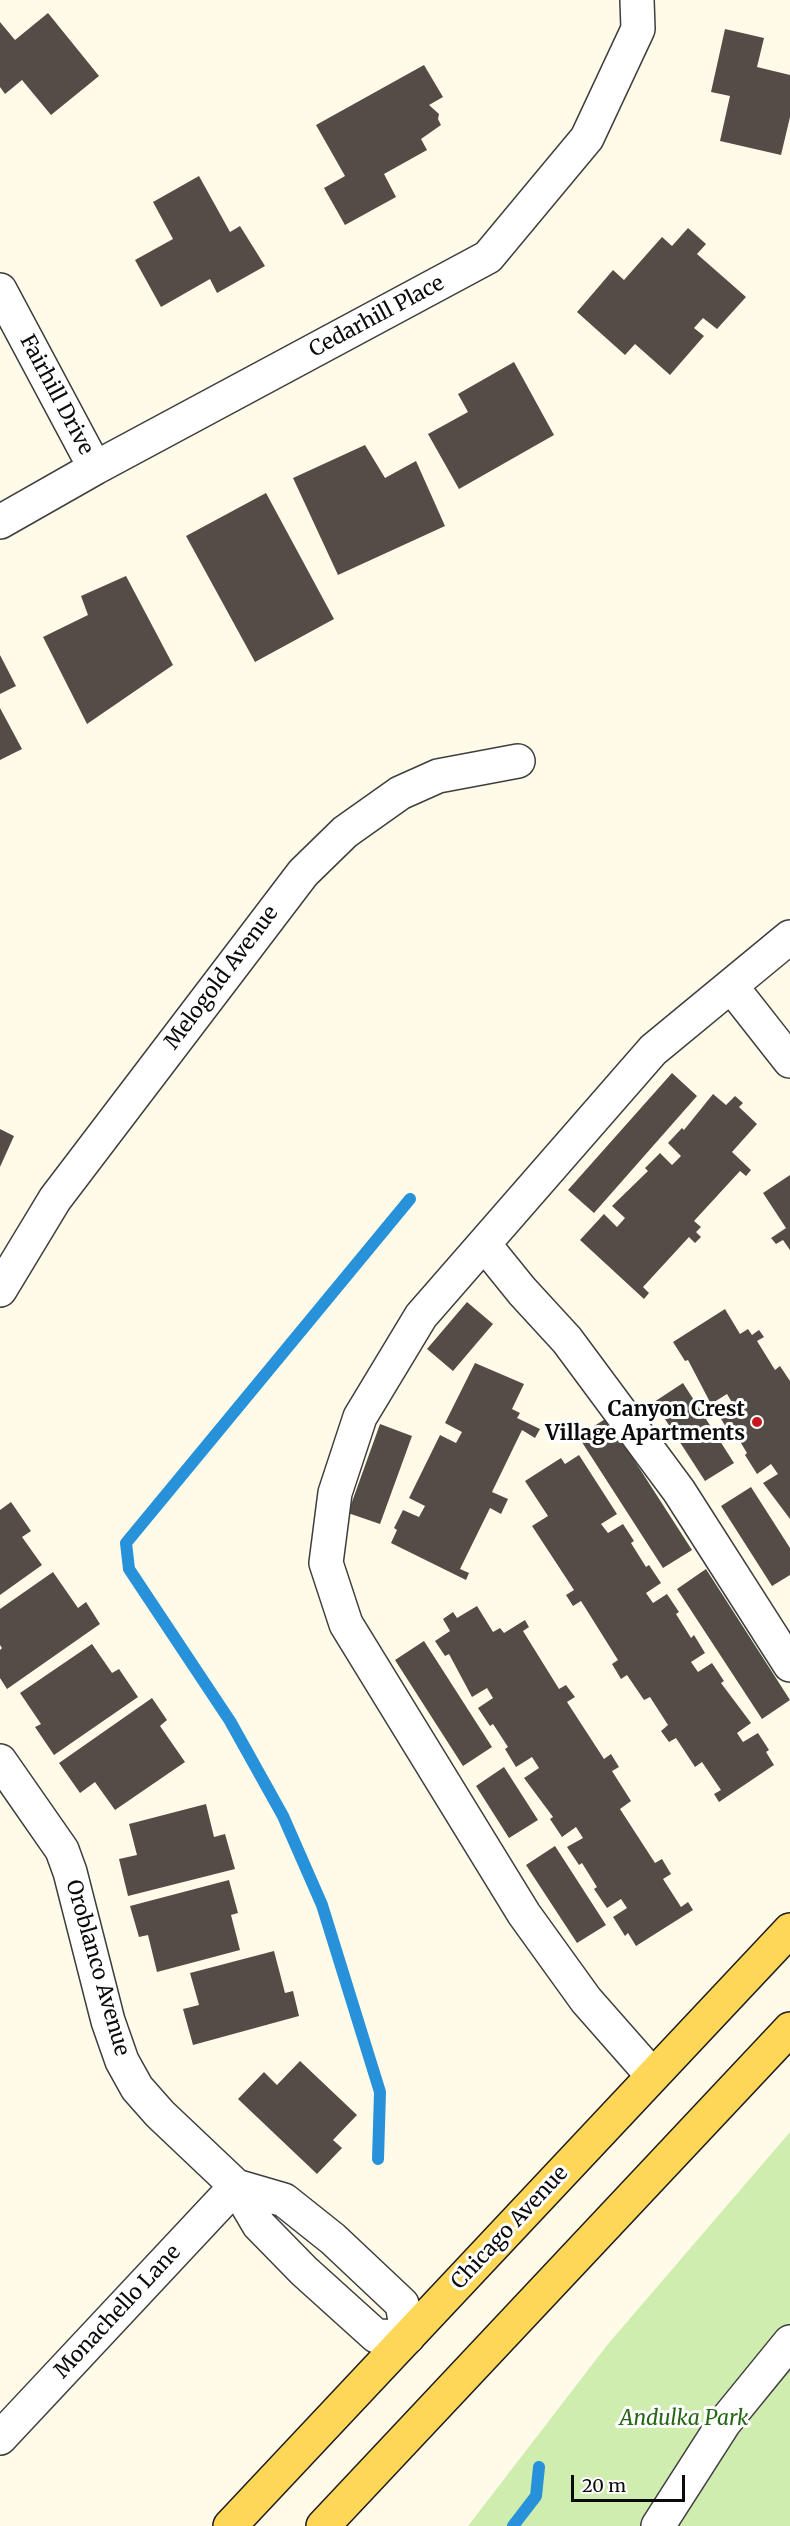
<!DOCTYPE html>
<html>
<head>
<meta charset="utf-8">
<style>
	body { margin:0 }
	#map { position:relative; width:790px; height:2526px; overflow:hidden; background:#fffbe8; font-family:Merriweather,serif }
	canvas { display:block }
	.scale { position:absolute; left:571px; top:2475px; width:114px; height:27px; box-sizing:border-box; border:3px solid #0b0b0b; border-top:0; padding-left:8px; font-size:18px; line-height:21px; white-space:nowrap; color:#0b0b0b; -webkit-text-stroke:4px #fff; paint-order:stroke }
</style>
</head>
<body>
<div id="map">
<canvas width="790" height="2526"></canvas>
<div class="scale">20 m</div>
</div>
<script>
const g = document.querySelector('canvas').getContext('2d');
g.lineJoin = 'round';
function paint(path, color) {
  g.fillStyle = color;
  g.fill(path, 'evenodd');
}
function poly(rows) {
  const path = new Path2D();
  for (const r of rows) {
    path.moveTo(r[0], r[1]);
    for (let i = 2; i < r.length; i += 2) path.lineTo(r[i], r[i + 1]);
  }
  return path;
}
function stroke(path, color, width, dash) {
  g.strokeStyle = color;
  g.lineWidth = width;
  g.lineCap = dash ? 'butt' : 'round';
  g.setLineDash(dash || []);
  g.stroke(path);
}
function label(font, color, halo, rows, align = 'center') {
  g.font = font + ' Merriweather,serif';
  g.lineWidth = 6;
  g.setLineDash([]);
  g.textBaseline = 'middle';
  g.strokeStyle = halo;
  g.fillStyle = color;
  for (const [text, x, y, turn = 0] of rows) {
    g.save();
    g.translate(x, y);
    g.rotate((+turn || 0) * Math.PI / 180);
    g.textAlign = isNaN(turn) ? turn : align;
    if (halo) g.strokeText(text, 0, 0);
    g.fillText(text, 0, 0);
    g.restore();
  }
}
paint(poly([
	[790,2132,790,2526,468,2526,608,2344]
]), '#cfedaf');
stroke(poly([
	[378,2159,380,2092,322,1905,283,1816,230,1721,129,1569,126,1543,410,1199],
	[513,2526,536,2496,539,2467]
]), '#2792da', 12);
paint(poly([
	[48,13,99,76,51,115,22,80,5,94,0,87,0,22,15,40],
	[725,29,764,38,757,67,790,75,790,117,781,155,720,141,730,96,711,92],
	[424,65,443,97,429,105,439,114,438,119,441,125,421,139,427,150,384,174,396,197,345,225,324,188,345,176,316,125],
	[199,176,230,232,240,226,265,266,217,293,210,279,161,307,135,260,173,239,153,202],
	[688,228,706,244,697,254,746,297,717,329,703,318,694,328,704,336,670,375,635,344,625,355,577,312,613,270,624,280,662,237,672,246],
	[514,362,554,435,459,489,428,434,468,412,458,394],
	[365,445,385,478,416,461,445,526,338,575,293,478],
	[266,493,334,619,255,662,186,536],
	[126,576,173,665,87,724,43,637,88,615,81,596],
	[0,655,16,686,0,694],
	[0,708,22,749,0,760],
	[672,1073,697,1096,594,1213,568,1190],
	[713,1094,726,1105,735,1096,743,1103,739,1107,757,1124,732,1152,751,1170,746,1176,740,1171,694,1221,701,1227,696,1232,701,1237,695,1243,689,1237,643,1287,649,1293,644,1299,580,1240,604,1214,617,1227,625,1218,612,1206,648,1171,645,1168,660,1153,672,1165,681,1156,668,1143,682,1128,684,1130],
	[0,1129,14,1136,0,1167],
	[790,1175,790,1250,783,1240,776,1244,771,1238,786,1228,763,1193],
	[467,1302,493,1324,453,1371,427,1349],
	[725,1309,740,1334,748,1329,752,1335,759,1330,764,1337,757,1341,775,1370,780,1366,790,1381,790,1519,763,1483,778,1474,771,1464,757,1474,745,1455,747,1453,733,1430,729,1432,718,1414,733,1404,727,1394,711,1404,688,1360,685,1361,673,1342],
	[475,1363,524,1384,512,1409,520,1413,517,1418,540,1429,535,1438,522,1430,492,1492,508,1499,501,1514,490,1508,460,1569,469,1573,466,1580,391,1543,397,1530,394,1528,403,1510,419,1517,425,1506,409,1498,440,1435,456,1443,462,1432,445,1423],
	[683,1383,734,1463,705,1481,654,1402],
	[607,1418,692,1550,663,1568,578,1436],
	[380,1424,412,1436,380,1524,348,1513],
	[579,1455,617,1514,601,1524,608,1533,623,1524,634,1541,631,1543,646,1567,649,1565,661,1583,646,1593,653,1603,667,1594,679,1612,676,1614,691,1638,694,1635,705,1653,691,1662,698,1672,712,1663,724,1681,721,1683,751,1723,737,1733,743,1742,758,1733,769,1750,766,1752,774,1765,719,1802,714,1794,721,1790,702,1762,695,1767,676,1738,669,1742,661,1731,668,1725,650,1697,644,1700,627,1675,621,1679,612,1664,618,1660,581,1601,573,1606,566,1595,574,1590,532,1526,548,1516,525,1481,561,1458,565,1464],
	[751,1487,790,1548,790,1575,772,1586,721,1506],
	[11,1502,31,1531,22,1537,42,1565,0,1595,0,1510],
	[706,1569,790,1700,762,1719,677,1589],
	[53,1572,78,1608,86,1602,100,1624,7,1689,0,1678,0,1650,2,1648,0,1645,0,1609],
	[477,1606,493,1632,500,1628,504,1633,525,1620,529,1627,523,1631,559,1689,566,1685,575,1697,567,1702,604,1759,611,1754,619,1767,612,1771,631,1801,620,1809,655,1863,662,1859,671,1874,663,1879,681,1907,688,1902,693,1910,636,1946,628,1933,625,1936,613,1917,627,1908,621,1899,607,1908,594,1889,597,1887,582,1863,579,1865,567,1847,583,1838,576,1827,562,1837,550,1819,553,1817,524,1778,539,1768,532,1757,516,1767,505,1749,508,1747,493,1724,490,1726,478,1708,493,1698,487,1688,472,1697,449,1654,445,1656,435,1641,450,1631,443,1619,453,1612,457,1618],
	[424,1641,492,1747,463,1766,395,1660],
	[92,1644,112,1673,119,1669,138,1697,54,1755,35,1727,41,1724,20,1693],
	[152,1698,167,1720,160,1726,185,1762,115,1810,95,1782,80,1793,59,1763],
	[504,1767,538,1820,509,1838,476,1786],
	[206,1804,214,1837,225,1834,235,1869,128,1896,119,1859,137,1855,129,1824],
	[555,1846,606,1925,577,1943,526,1865],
	[229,1880,238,1913,231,1915,240,1950,157,1972,148,1935,139,1937,130,1906],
	[274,1951,285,1993,293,1991,299,2016,193,2045,183,2009,199,2005,190,1973],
	[300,2061,357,2115,333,2140,342,2148,317,2174,238,2099,264,2072,277,2085]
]), '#544c46');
const minor = poly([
	[0,290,95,468],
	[0,522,95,468,488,257,587,138,638,29,637,0],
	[731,986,790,1061],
	[484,1244,522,1291,567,1340,679,1491,790,1665],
	[0,1290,55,1199,303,873,345,832,400,793,438,776,518,761],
	[0,1761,62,1850,70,1872,108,2021,122,2061,137,2088,160,2114,236,2186,259,2225,304,2271,376,2336,408,2337,402,2304,333,2239,284,2200,236,2186],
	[652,2075,586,2000,524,1914,346,1624,326,1563,335,1493,360,1417,421,1316,653,1050,790,937],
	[0,2438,236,2186],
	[658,2526,724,2423,790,2342]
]);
const major = poly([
	[230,2526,790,1930],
	[323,2526,790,2029]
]);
stroke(minor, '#3e3e3e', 36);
stroke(major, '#1c1c1c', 36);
stroke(minor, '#fff', 33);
stroke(major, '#ffd758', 33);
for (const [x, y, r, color] of [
	[757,1422,6,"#c7171e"]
]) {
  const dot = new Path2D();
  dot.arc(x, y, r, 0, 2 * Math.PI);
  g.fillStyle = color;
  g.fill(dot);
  stroke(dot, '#fff', 2);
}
label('21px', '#0b0b0b', '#fff', [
	["Cedarhill Place",377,317,-28],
	["Fairhill Drive",56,395,62],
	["Melogold Avenue",222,978,-53],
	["Oroblanco Avenue",97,1968,74],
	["Chicago Avenue",510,2228,-47],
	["Monachello Lane",118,2312,-47]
]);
label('bold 21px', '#0b0b0b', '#fff', [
	["Canyon Crest",745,1410],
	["Village Apartments",745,1434]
], 'right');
label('italic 21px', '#266716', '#fff', [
	["Andulka Park",684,2419]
]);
</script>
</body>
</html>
